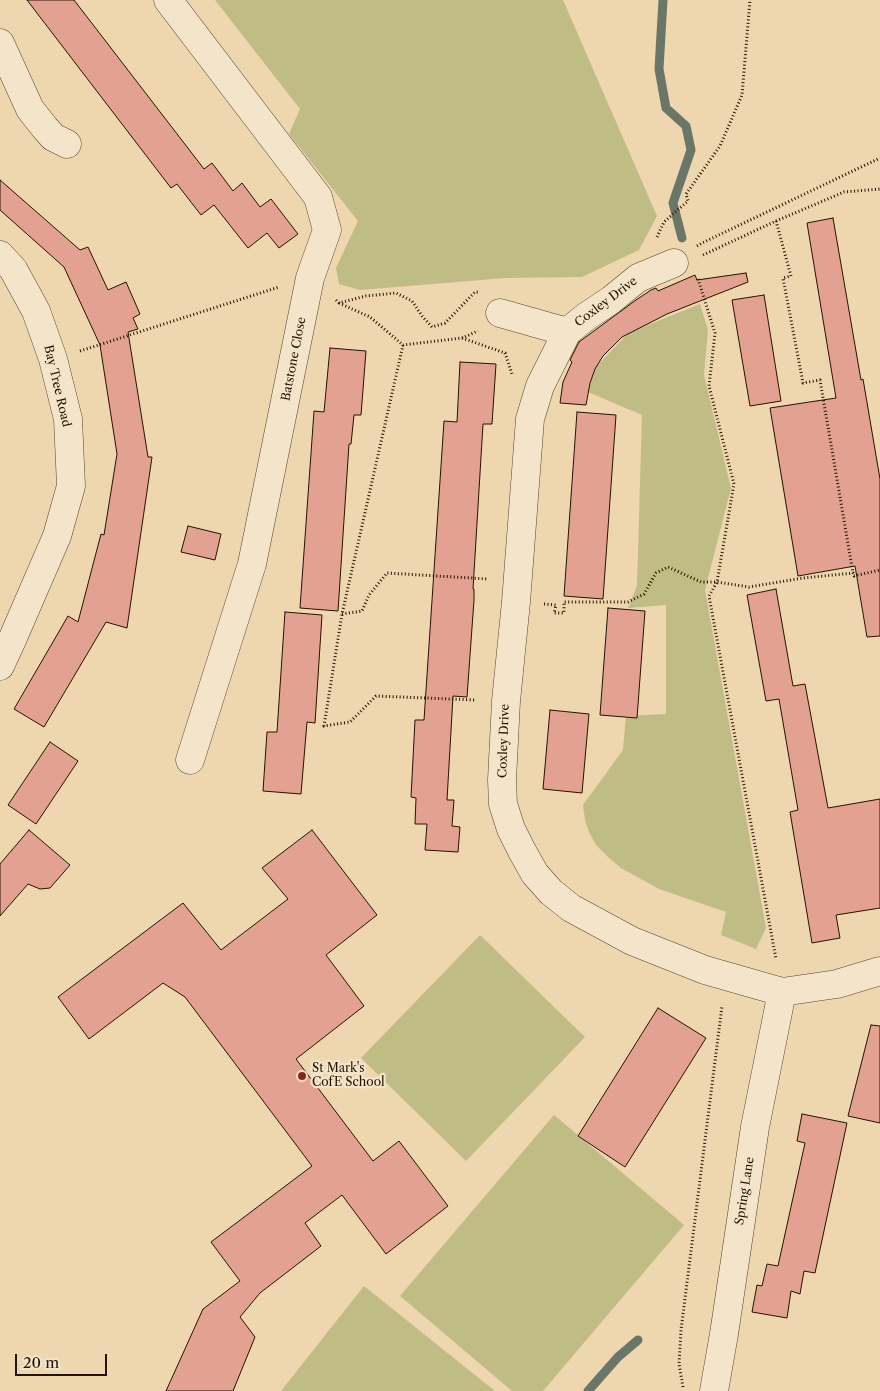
<!DOCTYPE html>
<html>
<head>
<meta charset="utf-8">
<style>
	body { margin:0 }
	#map { position:relative; width:880px; height:1391px; overflow:hidden; background:#eed6ae; font-family:"Libre Caslon Text",serif }
	canvas { display:block }
	.scale { position:absolute; left:15px; top:1354px; width:92px; height:22px; box-sizing:border-box; border:2px solid #241300; border-top:0; padding-left:6px; font-size:15px; line-height:18px; white-space:nowrap; color:#241300; -webkit-text-stroke:4px #f4e4ca; paint-order:stroke }
</style>
</head>
<body>
<div id="map">
<canvas width="880" height="1391"></canvas>
<div class="scale">20 m</div>
</div>
<script>
const g = document.querySelector('canvas').getContext('2d');
g.lineJoin = 'round';
function paint(path, color) {
  g.fillStyle = color;
  g.fill(path, 'evenodd');
}
function poly(rows) {
  const path = new Path2D();
  for (const r of rows) {
    path.moveTo(r[0], r[1]);
    for (let i = 2; i < r.length; i += 2) path.lineTo(r[i], r[i + 1]);
  }
  return path;
}
function stroke(path, color, width, dash) {
  g.strokeStyle = color;
  g.lineWidth = width;
  g.lineCap = dash ? 'butt' : 'round';
  g.setLineDash(dash || []);
  g.stroke(path);
}
function label(font, color, halo, rows, align = 'center') {
  g.font = font + ' "Libre Caslon Text",serif';
  g.lineWidth = 4.5;
  g.setLineDash([]);
  g.textBaseline = 'middle';
  g.strokeStyle = halo;
  g.fillStyle = color;
  for (const [text, x, y, turn = 0] of rows) {
    g.save();
    g.translate(x, y);
    g.rotate((+turn || 0) * Math.PI / 180);
    g.textAlign = isNaN(turn) ? turn : align;
    if (halo) g.strokeText(text, 0, 0);
    g.fillText(text, 0, 0);
    g.restore();
  }
}
paint(poly([
	[215,0,563,0,657,216,639,250,582,277,505,278,360,290,339,284,336,268,358,221,289,134,300,109],
	[700,304,708,330,704,375,731,488,705,590,766,928,756,949,721,935,726,912,659,889,621,868,608,857,596,845,589,832,585,820,583,805,623,750,626,716,666,714,666,605,628,608,637,586,642,415,588,392,595,368,628,333],
	[480,935,585,1037,466,1161,361,1058],
	[554,1115,684,1225,543,1391,512,1391,400,1296],
	[364,1286,495,1391,281,1391]
]), '#c0bc85');
stroke(poly([
	[663,0,659,69,666,108,686,126,691,150,673,203,682,238],
	[588,1391,618,1357,638,1340]
]), '#6a7768', 9);
const building = poly([
	[27,0,74,0,204,169,212,163,233,191,242,183,260,207,271,199,298,234,279,248,267,233,248,248,214,205,201,215,177,184,171,188,27,0],
	[0,180,80,250,88,247,108,290,126,282,140,314,133,318,138,329,128,332,148,457,152,457,127,628,106,622,44,727,14,709,68,616,78,622,101,534,104,535,117,454,100,345,64,267,0,210,0,180],
	[833,218,861,380,863,379,880,479,880,636,867,637,855,566,798,576,770,408,836,398,807,223,833,218],
	[746,273,748,282,667,314,622,337,603,356,595,369,590,383,586,405,560,403,563,382,572,362,570,360,579,342,636,300,651,290,656,288,658,291,695,275,697,280,746,273],
	[764,295,781,401,750,406,732,300,764,295],
	[330,348,366,351,361,415,354,415,351,444,349,444,338,611,300,608,314,411,324,412,330,348],
	[460,362,496,364,492,424,483,424,473,589,474,589,474,600,467,697,453,696,447,800,454,800,452,826,460,827,458,852,425,850,427,824,415,824,416,798,411,797,415,720,424,720,444,421,457,422,460,362],
	[577,412,616,415,603,599,564,596,577,412],
	[188,526,221,534,215,560,181,552,188,526],
	[776,589,793,686,805,684,828,808,880,799,880,908,836,915,840,938,812,943,790,812,798,810,779,699,766,701,747,595,776,589],
	[608,608,645,611,637,718,600,715,608,608],
	[285,612,322,615,315,723,307,722,301,794,263,791,267,732,277,732,285,612],
	[550,710,589,714,582,793,543,789,550,710],
	[50,742,78,761,36,824,8,805,50,742],
	[29,830,70,865,50,888,40,889,28,884,0,916,0,864,29,830],
	[312,830,377,915,326,955,364,1006,296,1059,373,1161,399,1141,448,1206,386,1254,342,1195,305,1223,321,1246,260,1293,240,1317,255,1337,233,1391,166,1391,203,1309,240,1281,211,1242,312,1166,185,997,163,983,89,1039,58,997,183,903,221,950,288,899,262,868,312,830],
	[658,1008,706,1038,625,1167,578,1136,658,1008],
	[871,1025,880,1026,880,1123,848,1116,871,1025],
	[802,1114,847,1123,815,1273,804,1271,800,1294,791,1291,787,1318,752,1312,757,1285,762,1286,767,1264,778,1266,805,1143,797,1141,802,1114]
]);
paint(building, '#e3a191');
stroke(building, '#241300', 1);
const minor = poly([
	[168,0,318,197,327,230,310,278,252,564,190,760],
	[0,43,30,109,45,128,53,137,67,144],
	[0,255,13,269,36,311,53,359,68,419,71,486,57,536,12,640,0,666],
	[674,263,638,278,611,300,587,316,567,332,540,386,530,419,516,602,506,701,502,780,503,804,511,829,522,851,535,874,551,892,571,908,632,941,705,970,782,992,837,984,880,971],
	[500,313,567,332],
	[714,1391,724,1334,755,1127,782,992]
]);
stroke(minor, '#56442c', 29);
stroke(poly([
	[776,221,791,276,783,278,803,383,820,380,853,573],
	[657,237,664,222,688,201,686,194,720,146,742,95,750,0],
	[697,246,702,243,880,158],
	[703,255,776,221,844,192,880,189],
	[698,279,715,333,709,386,734,484,717,582,709,596,776,959],
	[336,300,339,303,366,296,396,293,412,301,422,316,432,327,445,323,475,292,478,292],
	[339,303,370,317,403,345,462,338,478,331],
	[462,338,505,353,512,374],
	[403,345,342,614,324,726,350,722,376,696,476,700],
	[80,351,279,287],
	[544,604,556,605,554,613,564,613,564,602,628,602,644,594,656,573,668,567,701,582,717,582,749,587,803,578,853,573,854,576,880,570],
	[342,614,362,611,369,595,387,573,488,579],
	[683,1387,679,1364,681,1330,722,1006]
]), '#241300', 3, [1, 2.5]);
stroke(minor, '#f4e4ca', 28);
for (const [x, y, r, color] of [
	[302,1076,5,"#8f2418"]
]) {
  const dot = new Path2D();
  dot.arc(x, y, r, 0, 2 * Math.PI);
  g.fillStyle = color;
  g.fill(dot);
  stroke(dot, '#f4e4ca', 2);
}
label('12px', '#241300', '#f4e4ca', [
	["Coxley Drive",606,302,-37],
	["Batstone Close",294,359,-79],
	["Bay Tree Road",57,386,77],
	["Coxley Drive",504,741,-88],
	["Spring Lane",745,1191,-81]
]);
label('12px', '#241300', '#f4e4ca', [
	["St Mark's",312,1069],
	["CofE School",312,1083]
], 'left');
</script>
</body>
</html>
